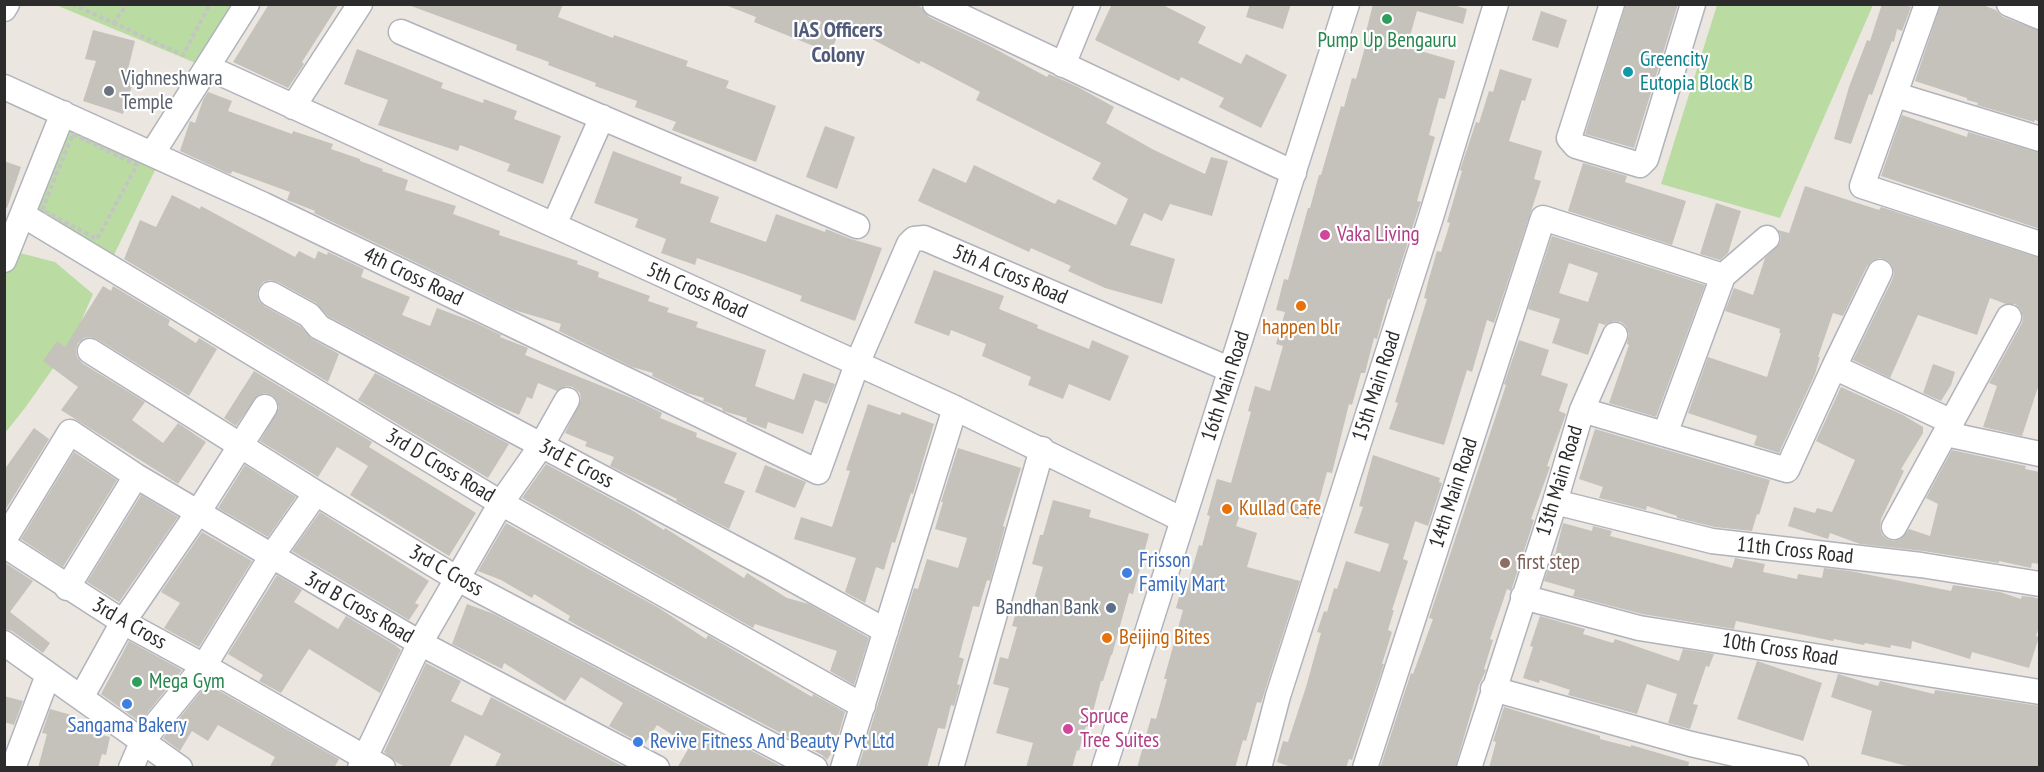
<!DOCTYPE html>
<html>
<head>
<meta charset="utf-8">
<style>
	body { margin:0 }
	#map { position:relative; width:2044px; height:772px; overflow:hidden; background:#ece6e0; font-family:"PT Sans Narrow",sans-serif }
	canvas { display:block }
	.frame { position:absolute; inset:0; border:6px solid #2c2c2c; pointer-events:none }
</style>
</head>
<body>
<div id="map">
<canvas width="2044" height="772"></canvas>
<div class="frame"></div>
</div>
<script>
const g = document.querySelector('canvas').getContext('2d');
g.lineJoin = 'round';
function paint(path, color) {
  g.fillStyle = color;
  g.fill(path, 'evenodd');
}
function poly(rows) {
  const path = new Path2D();
  for (const r of rows) {
    path.moveTo(r[0], r[1]);
    for (let i = 2; i < r.length; i += 2) path.lineTo(r[i], r[i + 1]);
  }
  return path;
}
function stroke(path, color, width, dash) {
  g.strokeStyle = color;
  g.lineWidth = width;
  g.lineCap = dash ? 'butt' : 'round';
  g.setLineDash(dash || []);
  g.stroke(path);
}
function label(font, color, halo, rows, align = 'center') {
  g.font = font + ' "PT Sans Narrow",sans-serif';
  g.lineWidth = 4.5;
  g.setLineDash([]);
  g.textBaseline = 'middle';
  g.strokeStyle = halo;
  g.fillStyle = color;
  for (const [text, x, y, turn = 0] of rows) {
    g.save();
    g.translate(x, y);
    g.rotate((+turn || 0) * Math.PI / 180);
    g.textAlign = isNaN(turn) ? turn : align;
    if (halo) g.strokeText(text, 0, 0);
    g.fillText(text, 0, 0);
    g.restore();
  }
}
paint(poly([
	[56,5,234,5,198,64],
	[1717,5,1873,5,1780,218,1661,184],
	[64,117,160,160,110,263,25,213],
	[12,251,55,262,93,294,73,340,25,408,5,433,4,269]
]), '#badca2');
paint(poly([
	[269,4,339,4,302,62,304,64,288,88,233,62],
	[412,4,563,4,558,17,613,38,614,35,688,61,686,66,729,81,726,88,776,106,756,162,672,130,676,122,635,107,637,101,595,86,596,83,548,65,549,62,516,50,517,45,411,6],
	[729,4,916,4,922,8,929,17,988,45,1047,77,1049,74,1078,87,1114,107,1106,123,1154,150,1205,174,1211,157,1228,161,1212,216,1170,204,1162,221,1144,213,1130,245,1175,259,1162,304,1105,288,1068,271,1071,266,1031,248,1029,252,918,201,933,168,966,183,974,165,1055,204,1058,199,1116,225,1128,199,1092,179,1101,163,976,100,980,92,921,61,919,64,842,23,831,53,754,22,756,17,728,6],
	[1112,4,1161,4,1206,27,1198,43,1241,64,1246,54,1287,75,1261,128,1219,107,1224,98,1181,77,1179,81,1095,40],
	[1250,4,1291,4,1283,29,1246,17],
	[1373,4,1450,4,1467,9,1463,24,1417,11,1407,47,1455,61,1445,99,1439,98,1429,135,1435,137,1417,201,1421,202,1417,213,1390,299,1388,299,1377,339,1374,338,1365,373,1361,373,1352,405,1349,404,1332,473,1327,472,1317,509,1312,507,1309,519,1245,500,1236,526,1257,533,1247,567,1300,581,1261,703,1257,702,1246,741,1243,740,1235,768,1137,768,1151,718,1156,719,1167,679,1164,679,1183,610,1176,608,1183,582,1188,583,1199,545,1202,546,1210,516,1207,515,1217,479,1231,483,1251,412,1248,411,1255,386,1270,391,1283,346,1276,344,1285,312,1276,310,1284,279,1288,280,1308,208,1310,208,1319,175,1321,175,1341,106,1344,107,1352,78,1356,79,1369,33,1366,32],
	[1626,4,1678,4,1634,148,1585,134],
	[1882,4,1902,4,1911,7,1902,31,1897,29,1894,42,1892,41,1872,95,1869,94,1851,144,1834,139,1849,87,1867,40,1870,41],
	[1941,4,1980,4,1996,10,2003,17,2040,31,2040,122,2035,120,2034,122,1977,105,1978,103,1967,100,1967,98,1915,81],
	[1541,11,1567,20,1558,48,1532,40],
	[93,30,135,41,126,77,134,80,123,114,83,101,96,61,85,59],
	[357,49,443,83,441,88,483,103,484,99,517,111,514,119,561,136,543,184,507,171,510,164,460,145,458,151,378,125,388,100,344,84],
	[1500,69,1532,79,1525,101,1522,100,1509,141,1542,151,1534,179,1541,181,1494,323,1487,320,1472,372,1467,370,1444,445,1389,429,1398,403,1395,402,1427,299,1424,298,1428,282,1437,251,1441,252,1450,223,1447,222,1462,171,1460,170,1476,122,1479,123,1489,91,1493,92],
	[208,92,232,101,228,111,292,134,293,131,333,144,331,149,360,159,360,161,383,169,382,171,408,180,405,190,456,206,453,214,500,231,499,235,578,261,577,264,599,272,598,277,650,296,648,301,669,308,667,312,698,322,696,327,766,350,755,386,794,400,803,373,835,384,827,404,815,400,803,434,768,422,766,429,750,423,746,421,747,418,723,411,722,408,703,401,704,398,687,393,652,376,653,373,632,367,559,331,561,324,514,310,314,213,315,211,287,200,290,192,232,171,231,174,227,173,180,151,190,121,195,123,203,100],
	[1902,115,1967,137,1968,132,2040,153,2040,229,1881,176],
	[825,126,855,137,837,189,806,177],
	[613,151,682,177,680,183,719,197,710,222,766,242,776,214,825,232,826,229,851,239,882,248,855,321,800,301,802,296,743,274,697,258,695,265,661,253,666,239,635,227,638,219,594,203],
	[4,161,21,167,7,208,4,207],
	[1583,163,1627,176,1625,182,1686,201,1672,245,1568,211],
	[1805,186,1879,210,1881,207,2040,258,2040,381,2022,436,1983,427,1997,386,1989,383,2022,323,2023,317,2021,310,2015,304,2006,304,1990,298,1977,335,1918,315,1890,378,1853,360,1893,278,1894,272,1892,265,1887,260,1880,258,1873,260,1867,266,1843,316,1833,313,1818,357,1820,357,1815,374,1779,453,1754,445,1757,436,1688,413,1708,357,1767,377,1781,333,1779,333,1780,329,1725,311,1734,288,1753,295,1765,258,1780,243,1781,236,1778,230,1789,233],
	[172,195,200,209,201,206,295,257,299,251,315,259,318,251,327,255,328,252,364,269,361,277,410,297,402,315,430,326,437,308,474,322,501,335,500,337,528,348,525,355,634,399,662,413,660,418,697,433,696,437,737,453,724,483,745,491,729,529,676,501,677,499,610,466,614,457,585,446,587,442,565,433,581,400,580,393,573,387,566,386,557,391,538,383,532,399,527,397,519,415,498,406,328,316,316,303,278,282,270,280,263,282,259,287,257,294,259,301,264,306,300,326,312,339,339,354,328,382,124,259,140,220,156,227],
	[1716,203,1741,211,1728,253,1720,260,1700,254],
	[1552,236,1705,285,1656,417,1609,403,1629,345,1627,344,1629,334,1626,326,1621,322,1614,321,1605,325,1599,323,1588,355,1552,343,1560,319,1528,309],
	[1569,263,1598,273,1588,302,1559,293],
	[934,270,1004,296,999,309,1038,325,1037,328,1089,349,1092,340,1129,356,1110,401,1069,384,1063,399,1028,385,1031,377,982,356,986,344,951,330,949,336,914,323],
	[103,286,111,291,113,286,170,320,168,325,196,343,199,338,217,349,189,396,97,339,90,337,84,338,78,343,76,350,77,357,82,363,145,402,132,420,163,443,178,423,206,442,178,484,61,410,78,387,43,361,57,341,65,347],
	[1519,340,1549,350,1541,375,1568,384,1559,411,1566,414,1547,466,1550,467,1531,519,1534,520,1512,588,1511,591,1507,589,1490,639,1493,640,1484,669,1486,670,1479,685,1455,768,1380,768,1411,673,1413,674,1433,619,1429,618,1506,385,1504,384],
	[1933,364,1955,372,1951,385,1941,401,1923,393],
	[254,371,372,442,369,447,476,513,449,556,350,495,368,466,337,447,318,477,260,441,279,408,277,400,272,395,265,393,258,395,236,426,224,418],
	[375,373,509,444,488,478,358,400],
	[1841,387,1903,415,1923,427,1923,433,1901,469,1904,471,1881,519,1880,528,1882,535,1887,539,1894,541,1901,539,1909,529,1930,536,1938,504,1926,498,1952,450,2026,466,2025,469,2040,472,2040,564,2032,563,2031,568,1999,561,1999,563,1923,551,1860,544,1830,533,1828,539,1788,526,1794,507,1815,513,1817,508,1832,512,1855,460,1816,441],
	[868,404,900,415,902,412,934,424,913,494,911,493,895,543,892,542,884,570,876,567,865,603,845,592,856,558,794,539,801,517,832,527,850,471,846,470],
	[34,428,49,439,4,512,4,470],
	[1595,429,1770,480,1759,515,1757,514,1752,531,1715,527,1677,518,1677,516,1647,506,1646,510,1599,498,1603,487,1579,479],
	[958,448,1021,468,1003,526,1005,527,990,581,987,580,979,607,973,606,959,657,964,659,957,684,960,685,954,706,951,705,945,729,938,728,927,768,858,768,914,588,918,589,927,559,958,568,967,538,935,529,943,502,941,502],
	[74,452,117,480,63,567,21,539],
	[1373,455,1440,478,1439,482,1442,483,1428,526,1415,521,1403,559,1408,561,1392,610,1394,610,1388,630,1392,632,1382,664,1384,664,1352,760,1349,759,1346,768,1294,768,1277,762,1283,741,1288,742,1306,687,1321,633,1317,632,1324,611,1327,612,1334,588,1337,589,1346,561,1380,572,1389,544,1354,533,1363,507,1359,506],
	[546,464,630,509,664,530,665,528,744,578,747,573,787,598,809,604,869,638,854,685,830,671,837,651,755,624,753,628,522,498],
	[245,465,296,497,268,537,218,508],
	[765,465,806,482,795,508,755,492],
	[141,495,178,517,119,602,87,582],
	[1053,500,1091,510,1089,517,1149,534,1133,594,1129,593,1112,655,1111,655,1103,681,1101,681,1089,727,1086,726,1079,751,1077,750,1072,768,1026,768,1033,743,996,733,1009,688,993,684,1000,657,1008,659,1017,627,1012,626,1019,602,1032,606,1043,567,1032,564,1040,535,1043,535],
	[320,512,429,581,415,603,419,605,409,620,292,551],
	[506,523,659,608,706,639,708,635,812,697,813,694,845,712,835,747,827,760,822,755,580,627,568,620,570,616,534,594,532,598,501,580,478,571],
	[1563,523,1592,531,1593,526,1612,531,1610,536,1732,568,1735,558,1765,564,1763,572,1797,579,1798,574,1822,578,1824,568,1850,571,1951,591,1953,585,2000,592,2021,599,2022,596,2032,597,2040,599,2040,624,2036,636,2039,637,2029,668,1972,652,1970,659,1912,641,1911,649,1891,645,1890,648,1865,643,1864,645,1834,639,1833,641,1736,621,1734,629,1642,614,1573,596,1575,590,1544,581,1553,554,1555,555],
	[202,532,252,561,199,647,164,628,180,603,161,592],
	[4,562,33,581,10,612,50,643,43,653,12,631,4,629],
	[277,575,302,590,294,602,338,629,346,616,395,645,401,650,380,693,309,649,281,693,259,681,263,675,228,654],
	[467,604,494,614,784,768,677,768,690,746,657,725,644,745,609,726,623,703,581,677,565,701,504,663,502,669,452,644],
	[1540,616,1585,629,1583,634,1613,643,1615,639,1679,661,1683,649,1714,654,1709,667,1706,666,1693,704,1698,705,1690,729,1668,723,1677,694,1647,684,1637,714,1568,695,1570,690,1540,680,1539,683,1523,678,1533,647,1530,646],
	[129,641,182,670,140,722,101,694],
	[1757,661,1822,683,1803,741,1737,719],
	[426,663,461,681,451,701,482,716,491,697,626,768,494,768,501,754,465,735,449,768,407,768,396,762,384,752],
	[1838,674,1878,686,1880,681,1934,694,1935,690,2040,706,2040,768,1914,768,1861,754,1872,711,1831,697],
	[207,684,339,759,334,768,269,768,275,757,218,725,208,741,192,731,180,751,163,738],
	[4,696,23,701,14,725,4,722],
	[1504,707,1600,736,1600,739,1631,747,1631,745,1689,762,1688,768,1489,768,1496,742,1493,741],
	[50,709,78,717,75,728,110,737,106,755,102,754,98,768,38,768,47,734,42,733]
]), '#c5c1bb');
const minor = poly([
	[935,4,1294,173],
	[1612,4,1569,138,1576,146,1640,165,1646,159,1693,4],
	[1927,4,1862,186,2040,244],
	[2009,4,2040,17],
	[4,9,7,4],
	[401,32,857,226],
	[1063,65,1088,4],
	[207,67,955,408,1183,520],
	[4,87,264,205,818,472,857,364,909,244,914,239,924,238,1231,370],
	[1896,95,2040,139],
	[293,107,360,4],
	[152,154,247,4],
	[23,215,501,503,863,706],
	[554,225,602,117],
	[4,260,63,113],
	[271,294,309,315,319,327,774,569,886,631],
	[90,351,316,493,456,578,815,768],
	[1834,367,1952,422],
	[1582,410,1787,470,1834,367,1880,272],
	[1665,434,1723,276,1767,238],
	[1946,434,2040,454],
	[1555,502,1712,541,1921,565,2040,584],
	[1894,527,2009,317],
	[4,540,70,432,136,476,420,643,657,768],
	[4,545,123,622,204,666,383,768],
	[67,588,136,476],
	[1523,597,1639,628,2040,692],
	[4,643,180,768],
	[1493,689,1691,744,1796,768],
	[82,696,123,622,197,514,265,407],
	[13,768,48,675],
	[131,768,143,740,204,666,271,557,316,493],
	[360,768,420,643,501,503,541,446,567,400],
	[843,768,955,408],
	[951,768,1042,449],
	[1104,768,1347,4],
	[1259,768,1278,696,1431,217,1496,4],
	[1365,768,1543,218,1723,276],
	[1469,768,1555,502,1582,410,1615,335]
]);
stroke(minor, '#b0b3bb', 27);
stroke(poly([
	[72,4,183,55,210,4],
	[113,24,127,4],
	[73,134,137,165,97,239,42,210,73,134]
]), '#c4c4c4', 4, [4.5, 3]);
stroke(minor, '#fff', 24);
for (const [x, y, r, color] of [
	[1387,19,6,"#2e9e5b"],
	[1628,72,6,"#0f9aa8"],
	[109,91,6,"#6b7280"],
	[1325,235,6,"#d1479c"],
	[1301,306,6,"#e8710a"],
	[1227,509,6,"#e8710a"],
	[1505,563,6,"#8d6e63"],
	[1127,573,6,"#3f7fe0"],
	[1111,608,6,"#5c6f8a"],
	[1107,638,6,"#e8710a"],
	[137,682,6,"#2e9e5b"],
	[127,704,6,"#3f7fe0"],
	[1068,729,6,"#d1479c"],
	[638,742,6,"#3f7fe0"]
]) {
  const dot = new Path2D();
  dot.arc(x, y, r, 0, 2 * Math.PI);
  g.fillStyle = color;
  g.fill(dot);
  stroke(dot, '#fff', 2);
}
label('21px', '#27864d', '#fff', [
	["Pump Up Bengauru",1387,41],
	["Mega Gym",149,682,"left"]
]);
label('21px', '#0d838f', '#fff', [
	["Greencity",1640,60],
	["Eutopia Block B",1640,84]
], 'left');
label('21px', '#5b616d', '#fff', [
	["Vighneshwara",121,79],
	["Temple",121,103]
], 'left');
label('21px', '#b23c85', '#fff', [
	["Vaka Living",1337,235],
	["Spruce",1080,717],
	["Tree Suites",1080,741]
], 'left');
label('21px', '#2c2c2c', '#fff', [
	["5th A Cross Road",1010,275,23],
	["4th Cross Road",413,277,26],
	["5th Cross Road",697,291,24],
	["16th Main Road",1226,386,-72],
	["15th Main Road",1377,386,-72],
	["3rd E Cross",576,464,28],
	["3rd D Cross Road",440,466,31],
	["13th Main Road",1560,481,-73],
	["14th Main Road",1454,493,-72],
	["11th Cross Road",1795,551,6],
	["3rd C Cross",446,571,30],
	["3rd B Cross Road",359,608,30],
	["3rd A Cross",129,624,30],
	["10th Cross Road",1780,650,9]
]);
label('21px', '#c56008', '#fff', [
	["happen blr",1301,328,"center"],
	["Kullad Cafe",1239,509],
	["Beijing Bites",1119,638]
], 'left');
label('21px', '#366cbe', '#fff', [
	["Frisson",1139,561],
	["Family Mart",1139,585],
	["Sangama Bakery",127,726,"center"],
	["Revive Fitness And Beauty Pvt Ltd",650,742]
], 'left');
label('21px', '#785e54', '#fff', [
	["first step",1517,563]
], 'left');
label('21px', '#4e5e75', '#fff', [
	["Bandhan Bank",1099,608]
], 'right');
label('bold 22px', '#515a78', '#fff', [
	["IAS Officers",838,31],
	["Colony",838,56]
]);
</script>
</body>
</html>
